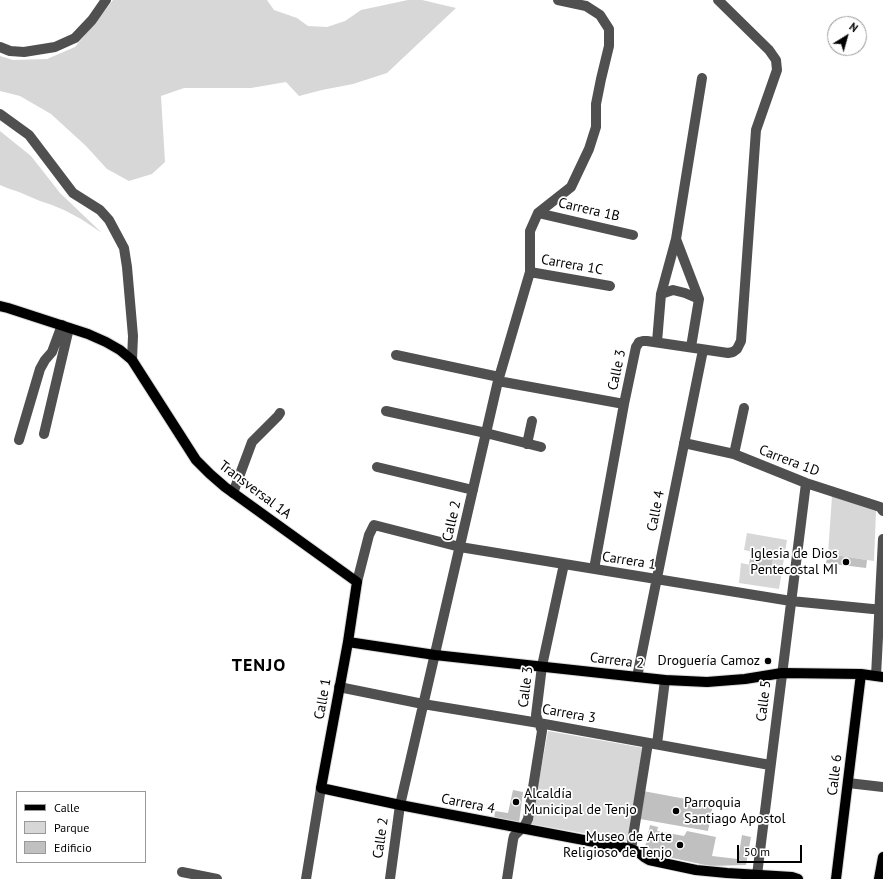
<!DOCTYPE html>
<html>
<head>
<meta charset="utf-8">
<style>
	body { margin:0 }
	#map { position:relative; width:883px; height:879px; overflow:hidden; background:#fff; font-family:"PT Sans",sans-serif }
	canvas { display:block }
	.legend { position:absolute; left:16px; top:791px; width:130px; height:72px; box-sizing:border-box; background:#fff; border:1px solid #999; margin:0; padding:5px 7px; list-style:none; font-size:12px; color:#000 }
	.legend li { display:flex; align-items:center; gap:8px; height:20px }
	.legend b { width:20px; border:1px solid #999 }
	.north { position:absolute; left:827px; top:16px; width:40px; height:40px; box-sizing:border-box; background:#fff; border:1px solid #999; border-radius:50%; rotate:37deg; font-size:11px; font-weight:700; line-height:16px; text-align:center; color:#000 }
	.north::after { content:''; display:block; margin:auto; width:14px; height:18px; background:#000; clip-path:polygon(50% 0,100% 100%,50% 72%,0 100%) }
	.scale { position:absolute; left:737px; top:845px; width:65px; height:18px; box-sizing:border-box; border:2px solid #000; border-top:0; padding-left:5px; font-size:12px; line-height:14px; white-space:nowrap; color:#000; -webkit-text-stroke:3px #fff; paint-order:stroke }
</style>
</head>
<body>
<div id="map">
<canvas width="883" height="879"></canvas>
<ul class="legend">
<li><b style="height:5px;background:#000"></b>Calle</li>
<li><b style="height:11px;background:#d7d7d7"></b>Parque</li>
<li><b style="height:11px;background:#c0c0c0"></b>Edificio</li>
</ul>
<div class="north">N</div>
<div class="scale">50 m</div>
</div>
<script>
const g = document.querySelector('canvas').getContext('2d');
g.lineJoin = 'round';
function paint(path, color) {
  g.fillStyle = color;
  g.fill(path, 'evenodd');
}
function poly(rows) {
  const path = new Path2D();
  for (const r of rows) {
    path.moveTo(r[0], r[1]);
    for (let i = 2; i < r.length; i += 2) path.lineTo(r[i], r[i + 1]);
  }
  return path;
}
function stroke(path, color, width, dash) {
  g.strokeStyle = color;
  g.lineWidth = width;
  g.lineCap = dash ? 'butt' : 'round';
  g.setLineDash(dash || []);
  g.stroke(path);
}
function label(font, color, halo, rows, align = 'center') {
  g.font = font + ' "PT Sans",sans-serif';
  g.lineWidth = 3.5;
  g.setLineDash([]);
  g.textBaseline = 'middle';
  g.strokeStyle = halo;
  g.fillStyle = color;
  for (const [text, x, y, turn = 0] of rows) {
    g.save();
    g.translate(x, y);
    g.rotate((+turn || 0) * Math.PI / 180);
    g.textAlign = isNaN(turn) ? turn : align;
    if (halo) g.strokeText(text, 0, 0);
    g.fillText(text, 0, 0);
    g.restore();
  }
}
paint(poly([
	[113,0,267,0,274,10,297,18,308,26,327,27,345,21,361,10,408,0,422,0,456,8,387,73,353,84,322,90,299,96,286,82,251,88,184,88,161,96,165,162,152,174,129,181,107,169,86,146,51,114,20,96,0,91,0,56,13,60,47,59,75,47,99,18],
	[0,131,31,156,60,193,102,233,81,219,64,210,52,205,40,201,19,192,7,188,0,185],
	[832,496,876,511,874,561,828,554],
	[747,533,787,540,779,589,739,583,741,563,770,569,773,556,744,550],
	[548,731,644,748,628,841,531,824]
]), '#d7d7d7');
paint(poly([
	[751,552,773,556,771,569,749,565],
	[828,554,867,560,866,568,826,563],
	[513,790,523,792,519,823,494,820,495,811,508,813],
	[643,791,713,804,708,831,640,819],
	[650,825,658,827,657,831,684,836,687,831,716,837,712,856,738,859,742,835,751,837,746,865,710,866,644,852]
]), '#c0c0c0');
const major = poly([
	[0,306,8,308,88,334,106,342,120,350,132,360,196,460,210,474,225,487,357,582,348,642,321,788,400,805,631,849,638,852,644,857,649,860,696,870,727,873,792,877,798,879],
	[348,642,435,655,665,680,707,682,745,679,782,673,861,674,883,677],
	[836,879,861,674],
	[879,879,883,857]
]);
stroke(major, '#dbdbdb', 12);
stroke(poly([
	[0,47,10,51,24,52,55,47,75,38,92,20,106,0],
	[0,114,29,135,73,193,100,210,109,220,124,248,127,267,133,336,132,360],
	[538,213,633,235],
	[676,239,699,299,691,347],
	[530,272,610,286],
	[661,294,673,290,685,293,699,299],
	[657,342,661,294,676,239,702,78],
	[396,355,499,377],
	[498,381,624,404],
	[386,411,486,433,541,447],
	[44,434,69,328],
	[19,440,40,369,45,360,52,352,62,325],
	[684,443,734,454,806,483,877,506,880,507,883,511],
	[527,444,532,421],
	[734,454,744,408],
	[377,467,473,490],
	[233,493,252,442,278,416,280,413],
	[594,569,624,404,636,347,638,344,639,342,643,341,647,341,728,353,733,352,737,349,741,341,756,130,777,70,776,60,769,50,718,0],
	[357,582,369,535,374,525,460,547,791,601,883,610],
	[876,676,883,539],
	[637,677,703,350],
	[339,687,423,704,539,723,770,765],
	[657,744,665,680],
	[848,783,883,787],
	[631,849,648,743],
	[182,872,217,879],
	[757,875,806,483],
	[306,879,321,788],
	[390,879,400,805,498,381,530,272,530,231,538,213,571,187,589,149,596,127,596,104,601,79,609,46,609,29,600,15,586,6,558,0],
	[507,879,513,840,514,836,525,825,528,819,542,731,536,715,542,666,564,564]
]), '#505050', 10);
stroke(major, '#000', 10);
for (const [x, y, r, color] of [
	[846,562,4,"#000"],
	[768,661,4,"#000"],
	[516,802,4,"#000"],
	[676,811,4,"#000"],
	[680,845,4,"#000"]
]) {
  const dot = new Path2D();
  dot.arc(x, y, r, 0, 2 * Math.PI);
  g.fillStyle = color;
  g.fill(dot);
  stroke(dot, '#fff', 1.5);
}
label('14px', '#000', '#fff', [
	["Carrera 1B",589,210,13],
	["Carrera 1C",572,265,10],
	["Calle 3",617,370,-78],
	["Carrera 1D",789,461,21],
	["Transversal 1A",255,490,37],
	["Calle 4",656,511,-79],
	["Calle 2",452,521,-77],
	["Carrera 1",629,561,9],
	["Carrera 2",617,661,7],
	["Calle 3",526,687,-83],
	["Calle 1",323,699,-80],
	["Calle 5",764,701,-83],
	["Carrera 3",569,714,10],
	["Calle 6",835,775,-83],
	["Carrera 4",468,804,11],
	["Calle 2",381,838,-82]
]);
label('14px', '#000', '#fff', [
	["Iglesia de Dios",838,554],
	["Pentecostal MI",838,570],
	["Droguería Camoz",760,661],
	["Alcaldía",524,794,"left"],
	["Municipal de Tenjo",524,810,"left"],
	["Parroquia",684,803,"left"],
	["Santiago Apostol",684,819,"left"],
	["Museo de Arte",672,837],
	["Religioso de Tenjo",672,853]
], 'right');
g.letterSpacing = '1px';
label('bold 18px', '#000', '#fff', [
	["TENJO",259,666]
]);
g.letterSpacing = '0px';
</script>
</body>
</html>
